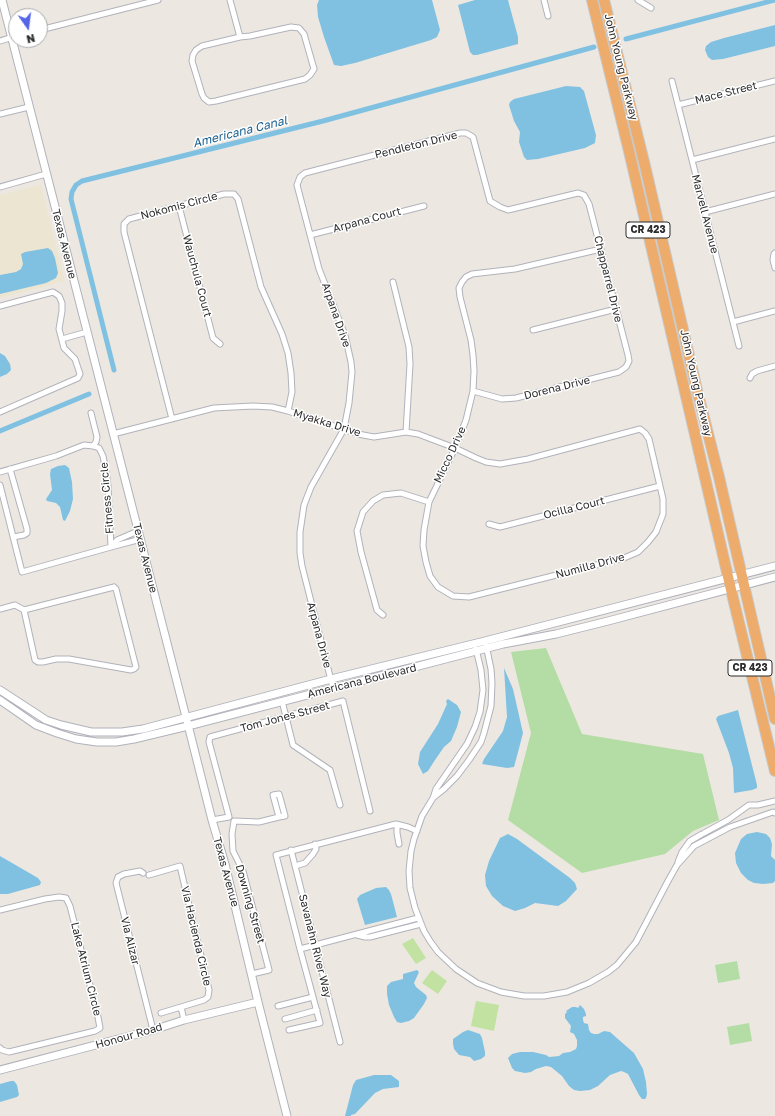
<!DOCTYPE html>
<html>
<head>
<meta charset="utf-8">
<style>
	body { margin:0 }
	#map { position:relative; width:775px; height:1116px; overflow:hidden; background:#ece8e1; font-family:"Golos Text",sans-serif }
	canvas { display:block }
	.north { position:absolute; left:8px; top:8px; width:40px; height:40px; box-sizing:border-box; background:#fff; border:1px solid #ababab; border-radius:50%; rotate:166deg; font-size:11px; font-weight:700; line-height:16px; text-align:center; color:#2d2d2d }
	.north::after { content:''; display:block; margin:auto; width:14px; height:18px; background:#5465e7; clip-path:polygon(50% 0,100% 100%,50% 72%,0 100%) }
</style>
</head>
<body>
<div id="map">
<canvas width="775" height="1116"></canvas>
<div class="north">N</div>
</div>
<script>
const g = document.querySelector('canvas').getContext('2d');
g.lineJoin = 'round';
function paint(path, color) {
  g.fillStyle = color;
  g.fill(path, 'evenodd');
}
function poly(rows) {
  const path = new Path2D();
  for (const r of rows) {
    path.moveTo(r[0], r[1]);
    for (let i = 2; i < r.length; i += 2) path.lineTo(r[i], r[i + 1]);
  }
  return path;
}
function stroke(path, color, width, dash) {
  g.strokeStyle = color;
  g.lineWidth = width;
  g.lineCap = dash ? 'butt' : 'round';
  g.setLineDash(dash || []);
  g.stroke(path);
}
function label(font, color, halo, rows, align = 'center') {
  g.font = font + ' "Golos Text",sans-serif';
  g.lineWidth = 3;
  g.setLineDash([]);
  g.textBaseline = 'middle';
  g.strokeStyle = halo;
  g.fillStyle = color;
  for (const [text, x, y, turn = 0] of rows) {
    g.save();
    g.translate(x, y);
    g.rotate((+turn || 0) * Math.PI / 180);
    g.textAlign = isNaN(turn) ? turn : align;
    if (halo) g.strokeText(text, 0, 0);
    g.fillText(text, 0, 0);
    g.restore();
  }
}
paint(poly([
	[41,185,65,281,0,298,0,195]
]), '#ece5d2');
paint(poly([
	[546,648,582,734,703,754,719,820,693,831,665,854,582,873,508,820,531,733,511,652],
	[737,961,740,979,718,983,715,965],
	[749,1023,752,1041,730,1045,727,1027]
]), '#b3dda4');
paint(poly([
	[413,938,426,958,416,964,402,944],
	[432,970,447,981,438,994,422,983],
	[476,1001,499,1005,494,1031,471,1026]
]), '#c2e2a1');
paint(poly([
	[319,0,432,0,440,30,437,37,431,40,355,63,341,66,334,65,324,37,318,17,317,5],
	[475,0,508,0,518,37,518,44,477,55,473,55,470,52,458,5],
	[775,25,775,46,723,59,712,60,708,57,705,50,706,46,711,42,724,38],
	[566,86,580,87,584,91,596,135,595,143,585,148,538,159,527,160,524,157,519,142,520,132,514,121,509,105,510,102,514,99],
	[48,248,52,251,55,258,58,273,56,278,46,283,0,294,0,275,16,272,21,269,23,264,21,254,25,252],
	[0,353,5,356,10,364,11,370,7,374,0,377],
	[65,465,69,468,72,482,73,499,70,511,65,521,63,520,60,507,56,503,47,501,46,499,52,490,50,474,51,469,58,466],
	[504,668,513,689,523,733,517,756,514,767,507,768,482,764,484,759,503,731,507,717],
	[448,699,457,705,461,712,457,727,451,741,444,747,435,760,428,771,423,774,418,764,420,752,438,724,447,704,446,701],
	[738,710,757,785,757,788,752,790,734,793,733,768,729,753,716,719,718,716],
	[757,832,766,834,770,838,772,844,771,856,775,860,775,881,773,883,763,884,754,883,748,880,741,873,736,863,735,853,741,839,747,834],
	[508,834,517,839,570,878,575,883,577,889,566,901,558,906,535,903,525,908,515,911,503,906,492,896,486,886,485,875,489,861,500,838],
	[0,856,38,878,41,882,40,885,8,894,0,894],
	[386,887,389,890,391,894,397,917,365,925,357,899,360,895,376,888],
	[417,970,419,972,414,983,416,987,426,995,427,998,424,1004,414,1018,409,1021,401,1023,397,1022,394,1017,389,1005,387,994,387,986,391,982,403,979,403,974],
	[580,1005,584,1009,586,1014,586,1016,583,1017,583,1020,584,1023,588,1024,589,1030,591,1033,594,1034,598,1034,604,1031,610,1032,634,1053,643,1069,646,1082,647,1094,646,1098,645,1099,642,1099,639,1095,628,1074,624,1072,621,1071,610,1075,598,1086,590,1090,580,1091,574,1090,569,1086,562,1076,551,1067,546,1066,536,1069,531,1072,525,1073,515,1071,512,1068,508,1058,512,1054,520,1052,533,1052,546,1055,549,1057,559,1056,563,1053,570,1052,576,1049,577,1046,577,1040,574,1034,570,1032,571,1026,565,1018,565,1014,567,1012,566,1011,572,1007,576,1007,578,1008],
	[468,1030,480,1034,482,1038,485,1052,485,1056,481,1059,474,1061,470,1057,459,1055,454,1049,453,1044,453,1039,463,1032],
	[374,1075,391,1075,399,1081,399,1087,383,1089,375,1093,355,1114,351,1115,351,1116,345,1116,353,1085,356,1080],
	[11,1081,14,1081,17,1085,19,1095,17,1097,0,1102,0,1084]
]), '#80c1e2');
stroke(poly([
	[626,39,775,0],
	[114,370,71,199,72,192,76,185,82,181,323,121,594,47],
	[0,431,89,394]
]), '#80c1e2', 5);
const street = poly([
	[230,0,240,37],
	[544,0,548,16],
	[638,0,651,8],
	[291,27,299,28,304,34,314,69,310,75,305,79,216,101,209,102,204,98,202,94,192,61,193,55,196,50,202,46,240,37,250,36,291,27],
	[40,30,158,0],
	[0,41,16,36],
	[672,81,739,346],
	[678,105,775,81],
	[0,114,29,107],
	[692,160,775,139],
	[0,187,46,174],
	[179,206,213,338,220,344],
	[705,212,775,194],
	[310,235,424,206],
	[775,253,774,254,773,260,775,268],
	[393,282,409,347,410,364,406,432],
	[0,306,53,292,59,296,62,303,62,311,59,329,64,348,75,359,80,374,78,378,0,412],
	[733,322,775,311],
	[533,330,616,309],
	[62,339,87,332],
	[750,378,752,374,757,371,775,366],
	[91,413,97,437,96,442,93,446],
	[172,419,124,232,124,224,129,219,224,194,234,194,238,199,261,287,282,334,288,353,291,373,292,392,288,411],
	[113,434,214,408,253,406,272,407,288,411,358,434,374,437,406,432,418,434,455,448,476,458,486,462,500,464,528,459,640,429,645,433,649,439,663,499,663,514,656,532,648,542,638,552,624,558,469,597,453,596,438,587,430,576,426,562,423,546,424,530,429,502,455,448,466,420,473,391,474,371,473,355,471,340,460,297,459,288,462,282,466,277,472,274,515,269,601,249],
	[10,469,27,529,27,533,24,535,13,537],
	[0,472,56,456,84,445,93,446,99,448,103,456,106,471,108,486,111,547],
	[0,485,22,572,111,547,141,539],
	[489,524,500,527,660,486],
	[112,546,117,540,138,531],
	[114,587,116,589,136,667,134,669,131,670,69,659,56,659,43,662,38,662,35,660,24,610,114,587],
	[0,609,15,605,24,610],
	[383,615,377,610,361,552,357,531,363,512,373,501,383,495,401,493,429,502],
	[476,649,481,670,483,690,480,712,475,727,467,744,436,789,433,798,422,816,414,839,411,851,409,871,410,888,415,908,424,931,430,941,438,952,456,969,477,983,501,992,524,996,544,996,567,992,589,983,608,972,617,965,636,942,668,881,677,865,694,846,730,827,773,812,775,813],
	[333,688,302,566,300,553,300,532,304,505,311,487,344,429,349,403,352,372,351,362,345,335,319,269,297,185,300,177,305,173,460,133,466,133,473,137,490,201,500,207,508,210,578,193,584,195,589,204,628,355,629,361,626,367,619,372,516,398,502,399,473,391],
	[282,701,293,745,330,770,340,805],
	[434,797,444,789,457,776,469,760,481,742,484,733,491,706,492,683,491,669,486,645],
	[212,820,229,817,209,742,210,737,343,701,370,811],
	[398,825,397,828,397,833,399,844],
	[704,833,728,820,749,805,758,805,775,801],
	[291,850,340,1042],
	[678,862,682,852,690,841,702,834],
	[295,866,305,863,313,854,316,849,315,844],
	[143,873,140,871,124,874,118,877,116,883,153,1030],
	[149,875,180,866,209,990,208,997,204,1000,181,1007,184,1020],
	[0,910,45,899,59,897,66,898,70,906,98,1017,100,1028,95,1031,9,1052,2,1050,0,1048],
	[357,935,365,937,370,937,421,924],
	[300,949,418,918],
	[252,974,269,970,243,871,233,851,232,834,234,821,259,822,279,817,285,816,279,794,273,795,279,817],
	[278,1006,313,997],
	[161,1013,181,1007],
	[285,1019,317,1010],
	[289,1030,320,1023,300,949,276,855,396,824,408,827,417,831]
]);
const secondary = poly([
	[2,0,186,717,212,820,225,864,258,1002,287,1116],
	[0,690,46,720,61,725,91,732,122,732,143,729,331,679,485,641,775,566],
	[0,700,36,725,57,733,76,739,97,742,116,742,134,739,188,726,503,644,556,634,608,621,775,577],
	[0,1070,153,1030,184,1020,258,1002]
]);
const highway = poly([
	[592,0,629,151,733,598,775,771],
	[604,0,645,166,697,390,719,477,775,719]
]);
stroke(street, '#b1b2bb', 7);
stroke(secondary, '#b1b2bb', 9);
stroke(highway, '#c8c8c8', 12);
stroke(street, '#fff', 5);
stroke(secondary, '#fff', 7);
stroke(highway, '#edac6b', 10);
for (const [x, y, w] of [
	[648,230,44],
	[750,668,44]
]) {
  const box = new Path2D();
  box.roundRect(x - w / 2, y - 8, w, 16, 3);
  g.fillStyle = '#fff';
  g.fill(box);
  stroke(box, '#2d2d2d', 1);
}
label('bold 10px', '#2d2d2d', null, [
	["CR 423",648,230],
	["CR 423",750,668]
]);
label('11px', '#2d2d2d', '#fff', [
	["John Young Parkway",621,67,76],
	["Mace Street",726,93,-14],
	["Pendleton Drive",416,145,-14],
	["Nokomis Circle",179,206,-15],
	["Marvell Avenue",705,214,76],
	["Arpana Court",367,220,-15],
	["Texas Avenue",64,244,76],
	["Wauchula Court",197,276,75],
	["Chapparrel Drive",608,279,76],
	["Arpana Drive",336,315,71],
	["John Young Parkway",696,383,77],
	["Dorena Drive",557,388,-14],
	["Myakka Drive",327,423,17],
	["Micco Drive",450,455,-65],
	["Fitness Circle",107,498,-95],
	["Ocilla Court",574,508,-14],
	["Texas Avenue",145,558,76],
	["Numilla Drive",590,566,-15],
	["Arpana Drive",319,635,75],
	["Americana Boulevard",362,681,-14],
	["Tom Jones Street",285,717,-15],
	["Texas Avenue",226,872,75],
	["Downing Street",250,904,74],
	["Via Hacienda Circle",196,936,77],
	["Via Alizar",130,941,76],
	["Savanahn River Way",315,946,76],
	["Lake Atrium Circle",86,969,76],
	["Honour Road",129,1036,-16]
]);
label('italic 12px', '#1d6190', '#fff', [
	["Americana Canal",240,132,-14]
]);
</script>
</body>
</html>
